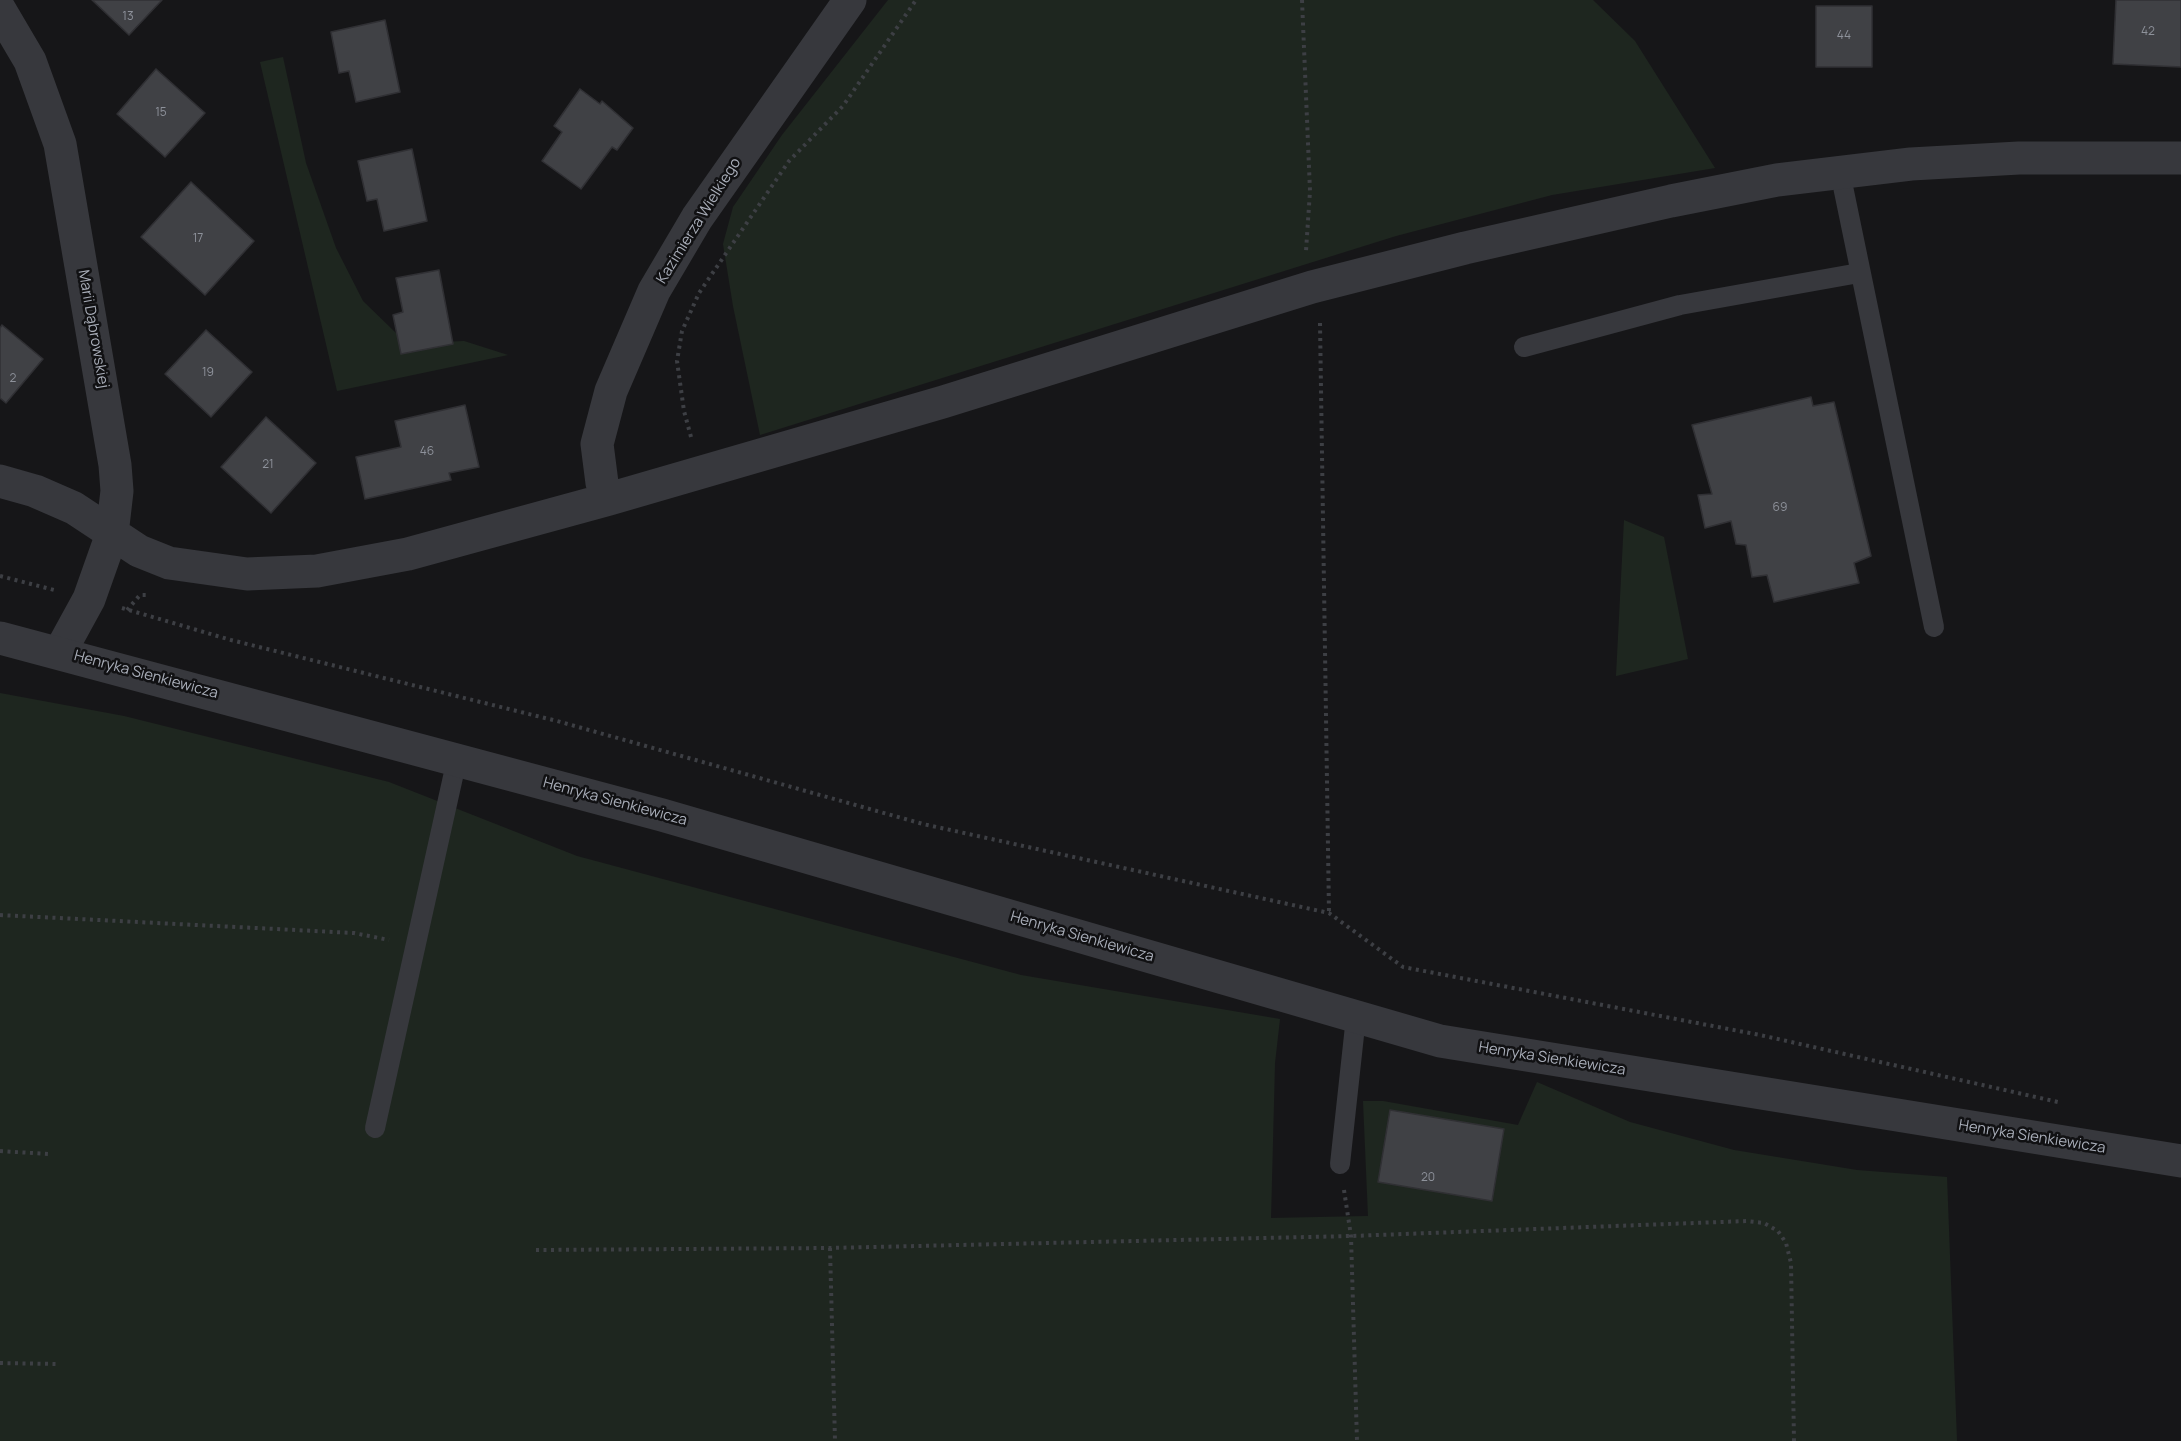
<!DOCTYPE html>
<html>
<head>
<meta charset="utf-8">
<style>
	body { margin:0 }
	canvas { display:block; background:#161618 }
</style>
</head>
<body>
<canvas width="2181" height="1441"></canvas>
<script>
const g = document.querySelector('canvas').getContext('2d');
g.lineJoin = 'round';
function paint(path, color) {
  g.fillStyle = color;
  g.fill(path, 'evenodd');
}
function poly(rows) {
  const path = new Path2D();
  for (const r of rows) {
    path.moveTo(r[0], r[1]);
    for (let i = 2; i < r.length; i += 2) path.lineTo(r[i], r[i + 1]);
  }
  return path;
}
function stroke(path, color, width, dash) {
  g.strokeStyle = color;
  g.lineWidth = width;
  g.lineCap = dash ? 'butt' : 'round';
  g.setLineDash(dash || []);
  g.stroke(path);
}
function label(font, color, halo, rows, align = 'center') {
  g.font = font + ' Manrope,sans-serif';
  g.lineWidth = 5;
  g.setLineDash([]);
  g.textBaseline = 'middle';
  g.strokeStyle = halo;
  g.fillStyle = color;
  for (const [text, x, y, turn = 0] of rows) {
    g.save();
    g.translate(x, y);
    g.rotate((+turn || 0) * Math.PI / 180);
    g.textAlign = isNaN(turn) ? turn : align;
    if (halo) g.strokeText(text, 0, 0);
    g.fillText(text, 0, 0);
    g.restore();
  }
}
paint(poly([
	[888,0,1593,0,1635,41,1715,168,1552,195,1396,236,760,435,733,306,723,244,733,207,782,135],
	[283,57,306,163,336,248,363,301,397,334,423,343,464,341,508,355,337,391,260,62],
	[1624,520,1664,537,1688,659,1616,676],
	[0,693,124,716,389,782,577,856,1021,975,1280,1019,1275,1063,1271,1218,1368,1216,1363,1101,1383,1101,1518,1125,1537,1082,1630,1122,1734,1150,1857,1170,1947,1177,1957,1441,0,1441]
]), '#1e261f');
const building = poly([
	[92,0,162,0,129,35,92,0],
	[2116,0,2181,0,2181,67,2113,64,2116,0],
	[1816,6,1872,6,1872,67,1816,67,1816,6],
	[385,20,400,92,356,102,349,71,339,73,331,32,385,20],
	[156,69,205,113,165,157,117,114,156,69],
	[580,89,600,104,602,101,633,128,617,150,612,147,581,189,542,161,562,132,554,126,580,89],
	[412,149,427,221,384,231,377,199,367,201,358,161,412,149],
	[191,182,254,241,205,295,141,237,191,182],
	[439,270,453,344,401,354,393,315,403,312,396,278,439,270],
	[2,325,43,359,6,403,0,398,0,328,2,325],
	[206,330,252,372,211,417,165,374,206,330],
	[1811,397,1813,406,1834,402,1871,556,1854,563,1859,583,1774,602,1767,575,1752,577,1746,545,1736,544,1731,521,1705,528,1698,495,1712,494,1692,425,1811,397],
	[465,405,479,467,449,473,451,480,365,499,356,457,401,447,395,421,465,405],
	[266,417,316,463,271,513,221,467,266,417],
	[1390,1110,1504,1129,1492,1201,1378,1182,1390,1110]
]);
paint(building, '#404145');
stroke(building, '#303034', 1.5);
stroke(poly([
	[1302,0,1310,191,1306,251],
	[1320,323,1329,913],
	[691,437,684,411,677,361,682,331,699,293,789,161,843,106,916,0],
	[0,576,54,590],
	[122,608,231,640,557,721,923,824,1329,913,1403,967,1760,1035,2058,1102],
	[127,610,140,595,146,595],
	[0,915,354,933,389,940],
	[0,1151,48,1154],
	[1344,1190,1351,1236,1357,1441],
	[830,1248,835,1441],
	[536,1250,830,1248,1351,1236,1747,1221,1764,1223,1778,1231,1786,1243,1791,1263,1794,1441],
	[0,1363,59,1364]
]), '#3d3f44', 4, [3, 4.5]);
stroke(poly([
	[1840,172,1934,627],
	[1524,347,1680,305,1859,273],
	[375,1128,457,759],
	[1340,1164,1356,1017]
]), '#37383d', 20);
stroke(poly([
	[0,10,30,61,60,144,115,465,117,491,112,534,89,599,60,652],
	[0,481,35,491,74,508,139,551,169,563,247,574,317,571,408,554,609,499,943,402,1312,287,1465,248,1671,201,1777,180,1911,164,2019,158,2181,158],
	[609,499,602,483,597,444,611,391,654,291,697,218,850,0]
]), '#37383d', 33);
stroke(poly([
	[0,638,662,815,1440,1041,2181,1161]
]), '#37383d', 33);
label('12px', '#8e929b', null, [
	["13",128,17],
	["42",2148,32],
	["44",1844,36],
	["15",161,113],
	["17",198,239],
	["19",208,373],
	["2",13,379],
	["46",427,452],
	["21",268,465],
	["69",1780,508],
	["20",1428,1178]
]);
label('15px', '#a8adb8', '#111113', [
	["Kazimierza Wielkiego",699,221,-58],
	["Marii Dąbrowskiej",93,329,80],
	["Henryka Sienkiewicza",146,675,15],
	["Henryka Sienkiewicza",615,802,15],
	["Henryka Sienkiewicza",1082,937,16],
	["Henryka Sienkiewicza",1552,1059,9],
	["Henryka Sienkiewicza",2032,1137,9]
]);
</script>
</body>
</html>
